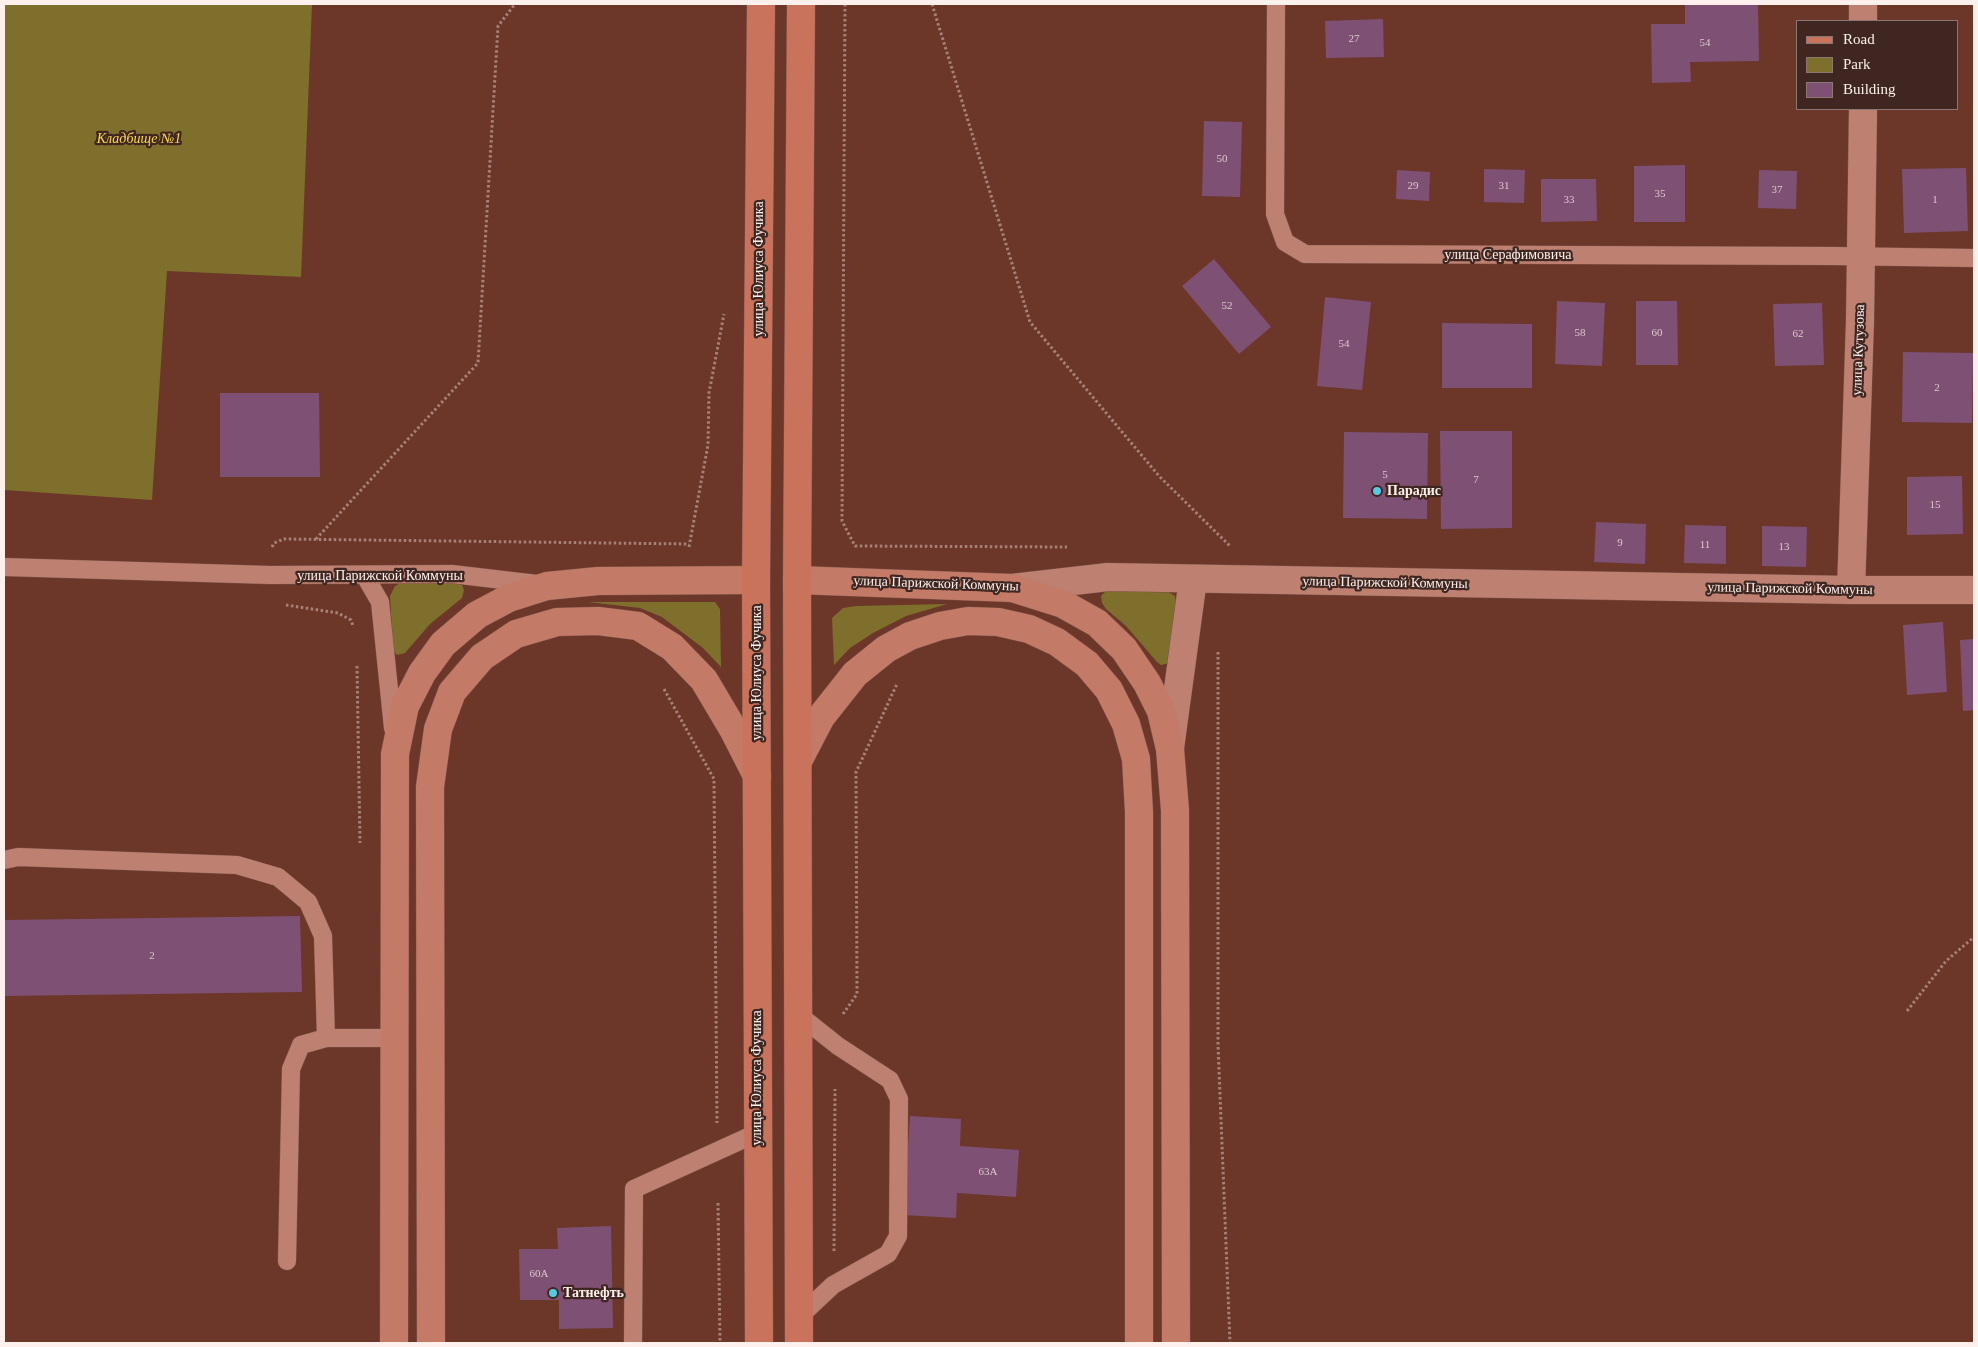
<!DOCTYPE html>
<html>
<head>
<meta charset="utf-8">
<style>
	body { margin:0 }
	#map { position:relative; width:1978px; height:1347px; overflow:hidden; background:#6c3629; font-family:Georgia,serif }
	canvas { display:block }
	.frame { position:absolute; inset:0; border:5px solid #fef0ec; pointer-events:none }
	.legend { position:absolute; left:1796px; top:20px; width:162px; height:90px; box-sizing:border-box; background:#3f2620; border:1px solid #8b7772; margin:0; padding:6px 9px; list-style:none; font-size:15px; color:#fef0ec }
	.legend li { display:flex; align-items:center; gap:10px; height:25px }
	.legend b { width:25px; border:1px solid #8b7772 }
</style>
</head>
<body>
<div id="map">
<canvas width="1978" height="1347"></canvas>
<div class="frame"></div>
<ul class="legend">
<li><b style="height:6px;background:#c9725c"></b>Road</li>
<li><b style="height:14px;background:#7f6f2d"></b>Park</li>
<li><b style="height:14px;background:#7e5074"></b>Building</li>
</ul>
</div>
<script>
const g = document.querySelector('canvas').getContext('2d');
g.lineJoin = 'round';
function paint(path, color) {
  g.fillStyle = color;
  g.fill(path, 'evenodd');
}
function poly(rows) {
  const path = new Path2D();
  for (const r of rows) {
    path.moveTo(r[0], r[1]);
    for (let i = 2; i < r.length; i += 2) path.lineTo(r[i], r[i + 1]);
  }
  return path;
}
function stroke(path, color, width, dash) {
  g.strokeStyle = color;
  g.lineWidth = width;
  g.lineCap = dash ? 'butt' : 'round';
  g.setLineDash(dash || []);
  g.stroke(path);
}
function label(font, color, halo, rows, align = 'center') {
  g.font = font + ' Georgia,serif';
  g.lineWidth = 4.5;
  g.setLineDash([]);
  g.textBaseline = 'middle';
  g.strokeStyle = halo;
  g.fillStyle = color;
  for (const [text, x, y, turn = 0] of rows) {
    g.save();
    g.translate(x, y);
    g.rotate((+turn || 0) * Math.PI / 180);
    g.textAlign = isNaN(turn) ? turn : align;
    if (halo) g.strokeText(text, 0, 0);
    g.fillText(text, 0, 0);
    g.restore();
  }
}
paint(poly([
	[4,4,312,4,301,277,167,271,152,500,4,490],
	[405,581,453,581,462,585,464,590,462,598,430,624,405,653,397,655,393,650,390,596,395,586],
	[1113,589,1165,590,1175,596,1176,602,1173,662,1161,665,1157,662,1126,626,1106,609,1102,603,1101,596,1105,592],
	[588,602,715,602,720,609,721,667,703,648,662,617,640,608],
	[947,604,906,616,873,633,850,648,834,665,832,618,843,608,856,606]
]), '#7f6f2d');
paint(poly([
	[1685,4,1758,4,1759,61,1690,62,1691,82,1652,83,1651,24,1685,24],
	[1383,19,1384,57,1326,58,1325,21],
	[1204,121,1242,122,1240,197,1202,196],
	[1685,165,1685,222,1634,222,1634,166],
	[1966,168,1968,231,1904,233,1902,169],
	[1484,169,1525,170,1524,203,1484,202],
	[1397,170,1430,172,1429,201,1396,199],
	[1759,170,1797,171,1796,209,1758,208],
	[1541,179,1596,179,1597,221,1541,222],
	[1214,259,1271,327,1239,354,1182,286],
	[1325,297,1371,302,1362,390,1317,386],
	[1557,301,1605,303,1602,366,1555,364],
	[1636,301,1677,301,1678,365,1636,365],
	[1822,303,1824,365,1775,366,1773,304],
	[1442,323,1532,324,1532,388,1442,388],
	[1903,352,1973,353,1972,423,1902,422],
	[220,393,319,393,320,477,220,477],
	[1440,431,1512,431,1512,528,1441,529],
	[1344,432,1428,433,1427,519,1343,518],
	[1962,476,1963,534,1907,535,1907,477],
	[1596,522,1646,524,1645,564,1594,562],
	[1685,525,1726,526,1726,564,1684,563],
	[1762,526,1807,527,1806,567,1762,566],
	[1943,622,1947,692,1907,695,1903,625],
	[1974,639,1974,710,1963,711,1960,640],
	[300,916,302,992,4,996,4,920],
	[910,1116,961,1119,960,1146,1019,1150,1016,1197,957,1193,956,1218,903,1215],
	[611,1226,613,1328,559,1329,559,1300,520,1300,519,1249,558,1249,557,1228]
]), '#7e5074');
const service = poly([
	[1276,4,1275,214,1285,242,1305,254,1833,256,1974,258],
	[4,567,270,575,452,574,537,584],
	[365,576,380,602,393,728],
	[4,860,18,857,237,865,278,877,308,902,323,936,326,1038],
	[287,1261,291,1069,301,1045,326,1038,394,1038],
	[799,1317,833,1285,888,1254,898,1236,899,1099,890,1080,838,1046,799,1015],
	[633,1343,634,1189,757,1133]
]);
const minor = poly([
	[1863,21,1863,4],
	[1012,588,1108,577,1851,590,1974,590],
	[1851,590,1860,321,1863,109],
	[1170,748,1193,579]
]);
const secondary = poly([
	[797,580,1012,588,1063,604,1097,623,1124,649,1147,683,1161,711,1170,749,1175,810,1176,1343],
	[798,761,821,717,855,674,886,649,910,636,940,626,968,621,998,622,1029,629,1057,642,1087,664,1109,690,1126,724,1136,759,1139,812,1139,1343],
	[394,1343,395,754,405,706,422,673,443,644,477,615,509,598,547,586,598,581,756,580],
	[431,1343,430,787,438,729,452,692,482,657,516,634,557,622,598,621,638,626,672,647,704,680,733,729,757,776]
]);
const primary = poly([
	[759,1343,756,580,761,4],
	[799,1343,797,580,801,4]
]);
stroke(service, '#7c5248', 19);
stroke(minor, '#7c5248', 29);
stroke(secondary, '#7c5248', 29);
stroke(primary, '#7c5248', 29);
stroke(poly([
	[845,4,842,521,855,546,1067,547],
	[932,4,1030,322,1159,476,1231,547],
	[316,539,478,363,498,26,515,4],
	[272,547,274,543,284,539,689,544],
	[689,547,708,445,709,393,724,314],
	[286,605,338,613,351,620,353,626],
	[1218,652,1218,1045,1230,1343],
	[357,666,360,843],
	[664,689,714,779,717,1123],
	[1907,1011,1946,961,1974,937],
	[843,1014,857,994,856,772,897,684],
	[718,1203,720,1343],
	[834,1251,835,1089]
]), '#a78178', 3, [2.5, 2.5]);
stroke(service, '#be8171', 18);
stroke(minor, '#be8171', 28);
stroke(secondary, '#c37a66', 28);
stroke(primary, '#c9725c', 28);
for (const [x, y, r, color] of [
	[1377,491,5,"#57c9e3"],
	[553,1293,5,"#57c9e3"]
]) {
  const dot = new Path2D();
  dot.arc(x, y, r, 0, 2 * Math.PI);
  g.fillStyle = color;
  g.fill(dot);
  stroke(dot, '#3f2620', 2);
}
label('11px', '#dec8ce', null, [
	["27",1354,39],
	["54",1705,43],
	["50",1222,159],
	["29",1413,186],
	["31",1504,186],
	["37",1777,190],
	["35",1660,194],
	["33",1569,200],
	["1",1935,200],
	["52",1227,306],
	["58",1580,333],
	["60",1657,333],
	["62",1798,334],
	["54",1344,344],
	["2",1937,388],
	["5",1385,475],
	["7",1476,480],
	["15",1935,505],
	["9",1620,543],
	["11",1705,545],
	["13",1784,547],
	["2",152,956],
	["63А",988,1172],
	["60А",539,1274]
]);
label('italic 14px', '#fddb4f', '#3f2620', [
	["Кладбище №1",139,139]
]);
label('14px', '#fef0ec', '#3f2620', [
	["улица Серафимовича",1508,255],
	["улица Юлиуса Фучика",759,269,-90],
	["улица Кутузова",1859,350,-88],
	["улица Парижской Коммуны",380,576],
	["улица Парижской Коммуны",1385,583,1],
	["улица Парижской Коммуны",936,584,2],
	["улица Парижской Коммуны",1790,589,1],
	["улица Юлиуса Фучика",757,673,-90],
	["улица Юлиуса Фучика",757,1078,-90]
]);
label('bold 14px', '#fef0ec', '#3f2620', [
	["Парадис",1387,491],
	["Татнефть",563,1293]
], 'left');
</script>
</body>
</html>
